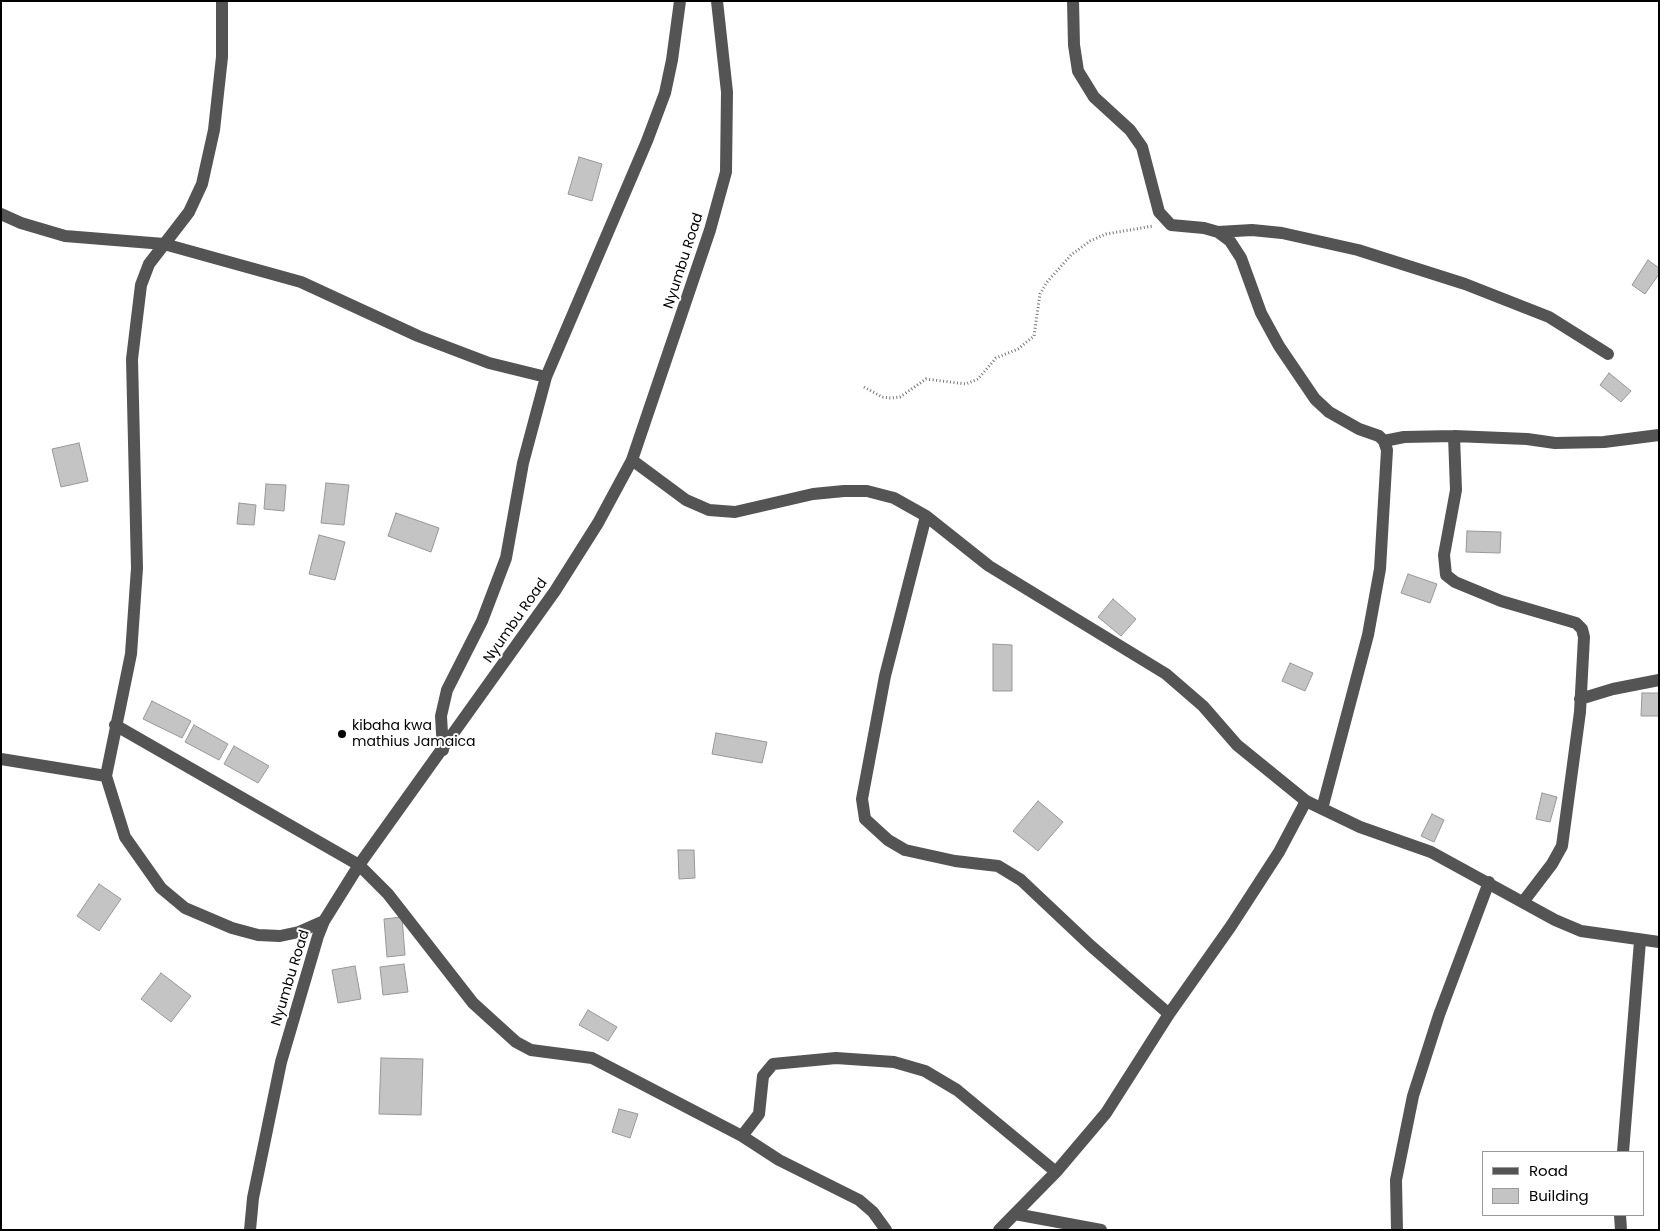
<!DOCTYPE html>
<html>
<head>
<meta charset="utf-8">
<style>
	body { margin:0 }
	#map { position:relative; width:1660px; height:1231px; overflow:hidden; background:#fff; font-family:Poppins,sans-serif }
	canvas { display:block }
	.frame { position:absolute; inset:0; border:2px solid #000; pointer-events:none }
	.legend { position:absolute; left:1482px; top:1151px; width:162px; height:65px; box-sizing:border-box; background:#fff; border:1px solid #999; margin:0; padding:6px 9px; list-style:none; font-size:15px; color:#000 }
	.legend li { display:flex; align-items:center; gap:10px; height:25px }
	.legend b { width:25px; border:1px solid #999 }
</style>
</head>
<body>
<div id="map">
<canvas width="1660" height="1231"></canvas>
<div class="frame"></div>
<ul class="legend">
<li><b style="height:6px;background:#545454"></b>Road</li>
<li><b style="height:14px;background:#c4c4c4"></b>Building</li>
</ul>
</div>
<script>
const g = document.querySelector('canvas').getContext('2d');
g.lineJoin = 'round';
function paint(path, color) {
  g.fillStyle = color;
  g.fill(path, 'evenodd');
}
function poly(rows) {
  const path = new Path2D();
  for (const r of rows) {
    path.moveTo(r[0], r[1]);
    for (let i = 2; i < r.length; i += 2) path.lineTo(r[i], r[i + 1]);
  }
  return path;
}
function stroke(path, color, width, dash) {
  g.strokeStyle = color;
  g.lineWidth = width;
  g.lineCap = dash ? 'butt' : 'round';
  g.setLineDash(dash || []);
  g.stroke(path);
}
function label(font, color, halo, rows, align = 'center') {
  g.font = font + ' Poppins,sans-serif';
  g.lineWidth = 4;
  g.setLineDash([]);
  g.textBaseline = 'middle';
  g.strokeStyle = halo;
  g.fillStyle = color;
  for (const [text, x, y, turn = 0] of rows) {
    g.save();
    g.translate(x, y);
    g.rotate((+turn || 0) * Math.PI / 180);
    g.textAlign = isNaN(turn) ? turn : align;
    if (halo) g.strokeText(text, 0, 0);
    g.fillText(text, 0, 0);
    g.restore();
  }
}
const building = poly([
	[579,157,602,164,592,201,568,194,579,157],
	[1648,260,1659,268,1659,274,1645,294,1632,285,1648,260],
	[1609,373,1631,391,1621,402,1600,385,1609,373],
	[79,443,88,481,61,487,52,449,79,443],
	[326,483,349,485,344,525,321,523,326,483],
	[266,484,286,485,284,511,264,509,266,484],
	[239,503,256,505,254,525,237,524,239,503],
	[396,513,439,528,431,552,388,536,396,513],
	[1467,531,1501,532,1500,553,1466,552,1467,531],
	[319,535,345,542,335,580,309,574,319,535],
	[1408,574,1437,584,1430,603,1401,593,1408,574],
	[1113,599,1136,619,1121,636,1098,617,1113,599],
	[993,644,1012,645,1012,691,993,691,993,644],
	[1290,663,1313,673,1305,691,1282,681,1290,663],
	[1642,693,1659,693,1659,716,1641,716,1642,693],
	[152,701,191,721,182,738,143,719,152,701],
	[194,725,228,744,219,760,185,742,194,725],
	[716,733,767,742,762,763,712,754,716,733],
	[234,746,269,766,258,783,224,764,234,746],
	[1542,793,1557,797,1550,822,1536,819,1542,793],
	[1038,801,1063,822,1038,851,1013,831,1038,801],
	[1432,814,1444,820,1434,842,1421,836,1432,814],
	[678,850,694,850,695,878,679,879,678,850],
	[99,884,121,899,99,931,77,916,99,884],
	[402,917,405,955,387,957,384,919,402,917],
	[404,964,408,992,383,995,380,967,404,964],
	[355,966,361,999,338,1003,332,970,355,966],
	[161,973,191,996,171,1022,141,999,161,973],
	[588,1010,617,1027,608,1041,579,1025,588,1010],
	[381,1058,423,1059,421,1115,379,1114,381,1058],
	[619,1109,638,1114,630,1138,612,1132,619,1109]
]);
paint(building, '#c4c4c4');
stroke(building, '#989898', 1);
stroke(poly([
	[864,387,882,397,891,398,900,397,926,379,966,384,978,379,996,358,1018,349,1034,336,1040,294,1047,282,1071,255,1090,241,1106,234,1153,226]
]), '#767676', 3, [1, 2.5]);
stroke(poly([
	[222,1,222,57,214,130,202,184,189,212,149,264,141,285,132,359,137,568,131,654,106,776,125,837,161,888,185,908,232,928,258,935,280,936,299,932,324,921],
	[1073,1,1074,45,1078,71,1094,97,1130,130,1142,147,1159,212,1171,225,1204,228,1218,232,1230,241,1241,258,1261,313,1279,346,1315,399,1329,412,1359,429,1379,436,1384,441,1387,450,1380,569,1368,635,1322,809],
	[1,214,21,223,65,236,164,244,301,282,418,336,489,363,546,377],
	[1218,232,1252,230,1282,233,1358,250,1465,284,1549,317,1608,354],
	[1454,436,1456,490,1444,555,1446,575,1455,582,1501,601,1576,623,1582,629,1584,637,1580,712,1562,846,1552,864,1523,902],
	[1384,441,1404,437,1454,436,1527,439,1555,443,1604,442,1659,435],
	[632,460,686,500,709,510,735,512,813,494,844,491,867,491,894,498,926,516,989,566,1166,674,1203,706,1237,745,1306,801,1360,827,1431,852,1555,920,1581,931,1659,942],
	[926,516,885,676,862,799,865,819,888,840,905,850,955,861,998,866,1021,880,1091,946,1169,1014],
	[1580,699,1613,689,1659,680],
	[115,725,359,865,388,894,473,1003,516,1042,531,1050,592,1058,742,1136,779,1160,859,1200,873,1212,886,1230],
	[443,750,441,716,447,690,482,621,506,558,523,463,546,377,647,141,665,93,672,60,680,1],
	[1,759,106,776],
	[742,1136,759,1114,763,1076,773,1064,836,1058,894,1062,925,1071,957,1090,1056,1172],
	[1623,1152,1640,941],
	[1015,1214,1101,1230],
	[1620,1215,1621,1230],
	[250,1230,253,1198,281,1062,318,936,324,921,359,865,555,591,598,523,632,460,710,230,726,172,727,92,717,1],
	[999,1230,1056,1172,1106,1113,1169,1014,1231,926,1279,852,1306,801],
	[1397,1230,1396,1180,1413,1096,1439,1015,1489,882]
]), '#545454', 12);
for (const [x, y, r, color] of [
	[342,734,5,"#000"]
]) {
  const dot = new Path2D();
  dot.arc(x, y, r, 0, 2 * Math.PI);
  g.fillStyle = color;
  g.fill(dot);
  stroke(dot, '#fff', 2);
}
label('14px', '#000', '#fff', [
	["Nyumbu Road",684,261,-72],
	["Nyumbu Road",516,621,-55],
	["Nyumbu Road",291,978,-73]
]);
label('14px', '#000', '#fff', [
	["kibaha kwa",352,726],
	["mathius Jamaica",352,742]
], 'left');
</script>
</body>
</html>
